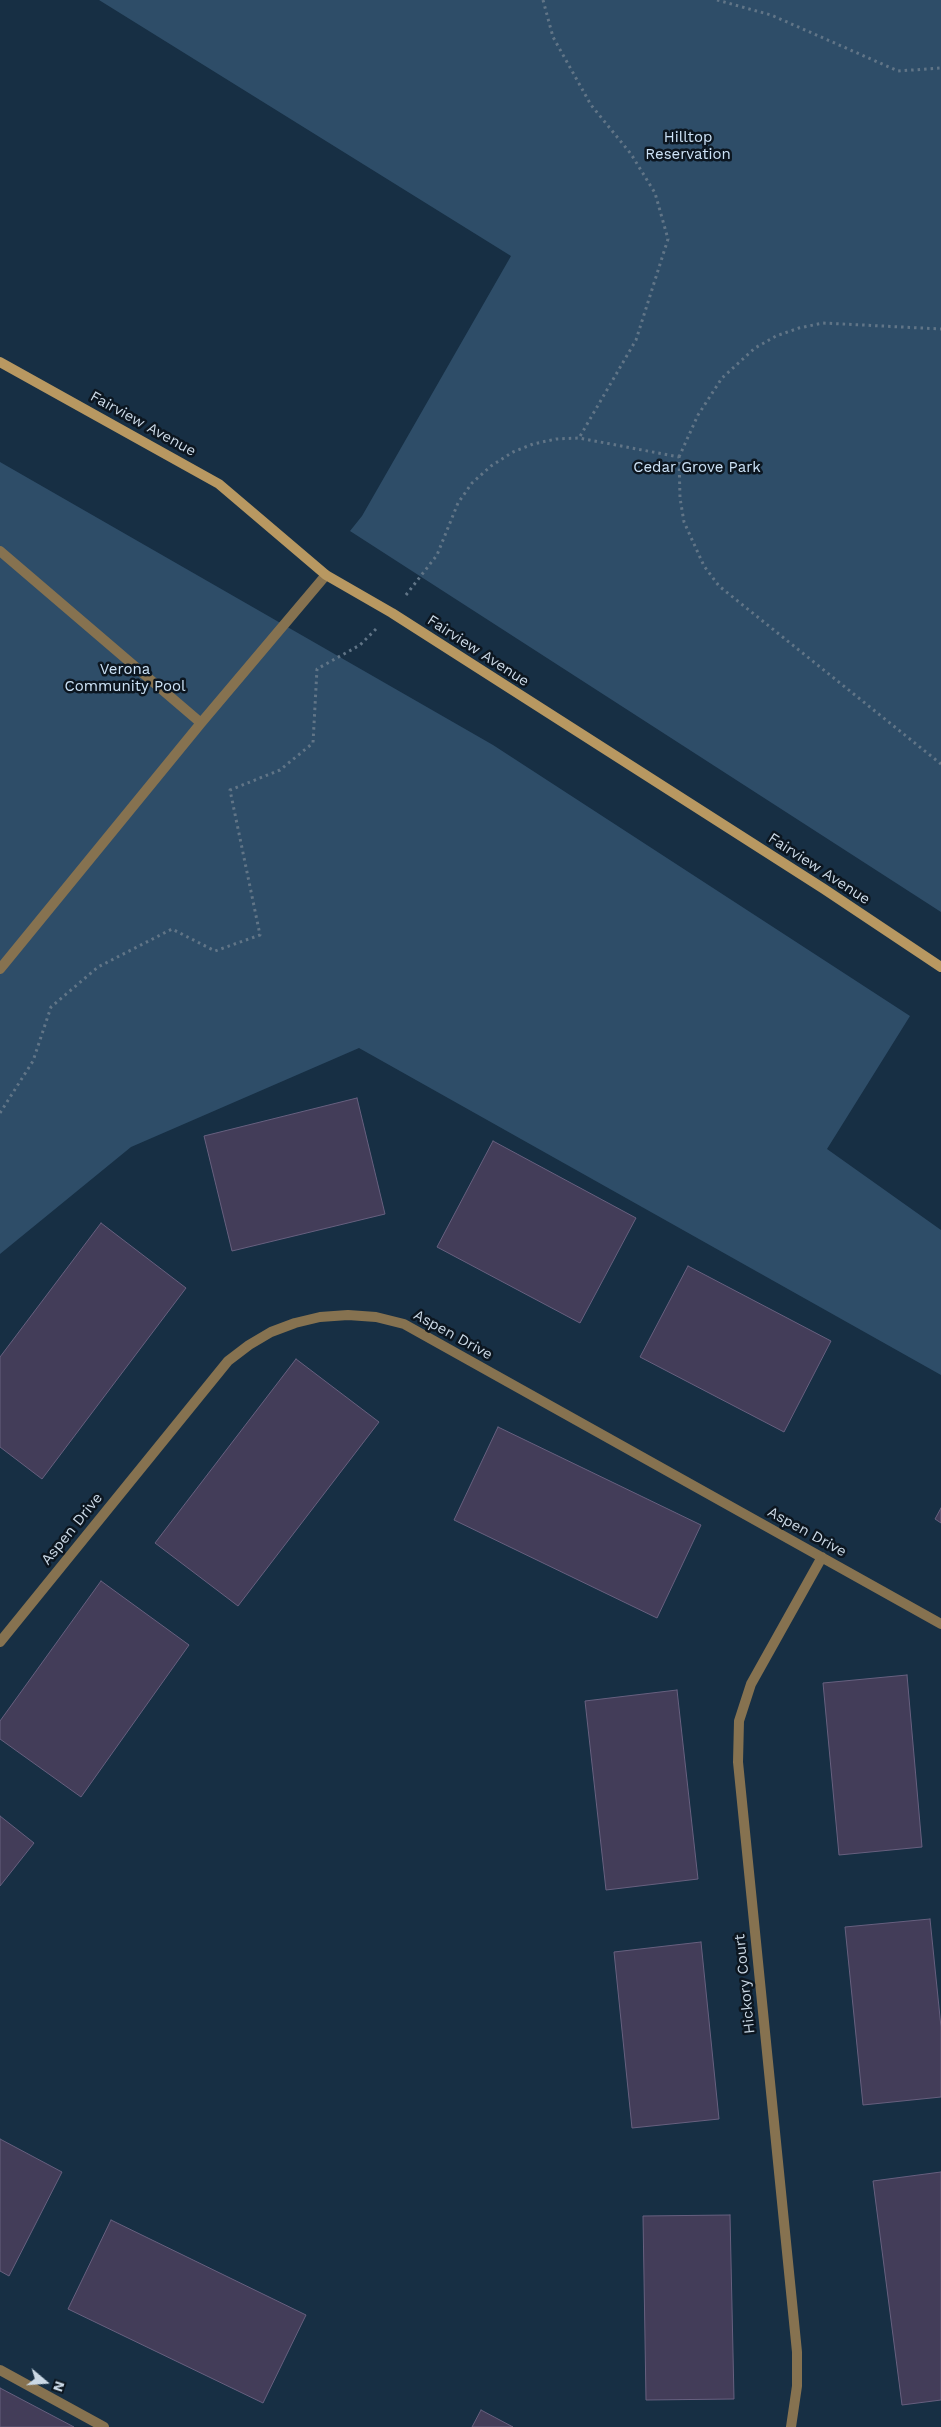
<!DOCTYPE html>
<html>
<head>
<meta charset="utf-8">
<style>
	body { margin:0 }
	#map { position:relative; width:941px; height:2427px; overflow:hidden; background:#172f44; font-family:"Work Sans",sans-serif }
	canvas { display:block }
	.north { position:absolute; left:20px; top:2357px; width:50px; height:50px; -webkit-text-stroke:4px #0c1620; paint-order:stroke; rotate:108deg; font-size:14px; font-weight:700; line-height:20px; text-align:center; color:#cbd9e6 }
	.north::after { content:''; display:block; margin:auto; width:18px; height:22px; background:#cbd9e6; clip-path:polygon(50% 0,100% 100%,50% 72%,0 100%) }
</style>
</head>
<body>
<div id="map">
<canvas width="941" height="2427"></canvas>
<div class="north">N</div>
</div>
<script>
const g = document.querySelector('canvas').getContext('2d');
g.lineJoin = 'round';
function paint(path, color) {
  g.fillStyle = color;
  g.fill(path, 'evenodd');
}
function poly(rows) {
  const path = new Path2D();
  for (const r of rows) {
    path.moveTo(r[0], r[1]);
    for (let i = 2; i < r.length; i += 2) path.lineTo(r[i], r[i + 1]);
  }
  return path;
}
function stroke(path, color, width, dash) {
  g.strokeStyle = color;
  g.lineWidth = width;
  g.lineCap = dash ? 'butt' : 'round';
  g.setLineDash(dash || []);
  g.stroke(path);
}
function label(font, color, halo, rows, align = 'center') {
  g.font = font + ' "Work Sans",sans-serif';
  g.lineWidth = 5;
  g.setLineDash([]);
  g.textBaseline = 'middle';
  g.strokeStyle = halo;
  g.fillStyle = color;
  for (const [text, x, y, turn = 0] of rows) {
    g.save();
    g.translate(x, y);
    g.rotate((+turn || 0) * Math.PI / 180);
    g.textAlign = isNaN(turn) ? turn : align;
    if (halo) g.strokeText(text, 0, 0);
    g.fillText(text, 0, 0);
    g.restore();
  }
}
paint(poly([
	[99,0,941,0,941,912,350,531,362,516,511,256],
	[0,462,493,745,910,1016,827,1149,941,1230,941,1375,359,1048,131,1147,0,1254]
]), '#2e4d68');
const building = poly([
	[357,1098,385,1214,232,1251,204,1136,357,1098],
	[493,1141,636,1218,580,1323,437,1247,493,1141],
	[101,1223,186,1288,42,1479,0,1447,0,1357,101,1223],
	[688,1266,831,1341,784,1432,640,1357,688,1266],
	[296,1359,379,1422,238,1606,155,1543,296,1359],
	[498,1427,701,1525,657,1618,454,1520,498,1427],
	[941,1508,941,1523,935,1519,941,1508],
	[101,1581,189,1645,81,1797,0,1739,0,1721,101,1581],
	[907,1675,922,1847,839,1855,823,1683,907,1675],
	[677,1690,698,1879,606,1890,585,1701,677,1690],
	[0,1816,34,1843,0,1886,0,1816],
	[930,1919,941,2027,941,2097,863,2105,845,1927,930,1919],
	[701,1942,719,2119,632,2128,614,1952,701,1942],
	[0,2139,62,2172,9,2276,0,2271,0,2139],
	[941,2172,941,2400,902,2405,873,2181,941,2172],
	[730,2215,734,2399,646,2400,643,2216,730,2215],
	[111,2220,306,2315,263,2403,68,2309,111,2220],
	[0,2388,74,2427,0,2427,0,2388],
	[481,2410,513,2427,472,2427,481,2410]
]);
paint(building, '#433d59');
stroke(building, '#67607f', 1);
stroke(poly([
	[543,0,553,37,591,105,631,154,655,193,668,239,636,340,579,438],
	[717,0,771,15,898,71,941,68],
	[679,457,698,415,722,378,755,348,776,336,799,328,823,323,941,329],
	[406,595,437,555,458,503,472,483,491,466,513,452,533,444,556,439,579,438,679,457,680,498,684,522,704,566,719,586,941,764],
	[0,1113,33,1061,51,1007,98,967,172,929,215,951,260,935,230,790,280,770,313,743,317,669,360,645,376,629]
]), '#617587', 3, [2.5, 4]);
stroke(poly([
	[0,551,201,723],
	[0,969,201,723,326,575]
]), '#867250', 10);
stroke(poly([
	[0,1642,228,1361,249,1345,271,1332,295,1323,320,1317,348,1315,376,1317,404,1324,941,1624],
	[0,2370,104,2427],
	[791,2427,797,2386,797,2352,738,1762,739,1721,751,1684,822,1557]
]), '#867250', 10);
stroke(poly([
	[0,362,219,484,326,575,392,613,824,889,941,967]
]), '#b89861', 10);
label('15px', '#cde3f7', '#0c1620', [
	["Hilltop",688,138],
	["Reservation",688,155],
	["Cedar Grove Park",697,468],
	["Verona",125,670],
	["Community Pool",125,687]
]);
label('15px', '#cbd9e6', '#0c1620', [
	["Fairview Avenue",143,424,29],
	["Fairview Avenue",478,651,33],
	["Fairview Avenue",819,869,33],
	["Aspen Drive",453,1335,29],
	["Aspen Drive",72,1529,-51],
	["Aspen Drive",807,1532,29],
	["Hickory Court",745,1984,-96]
]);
</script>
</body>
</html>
